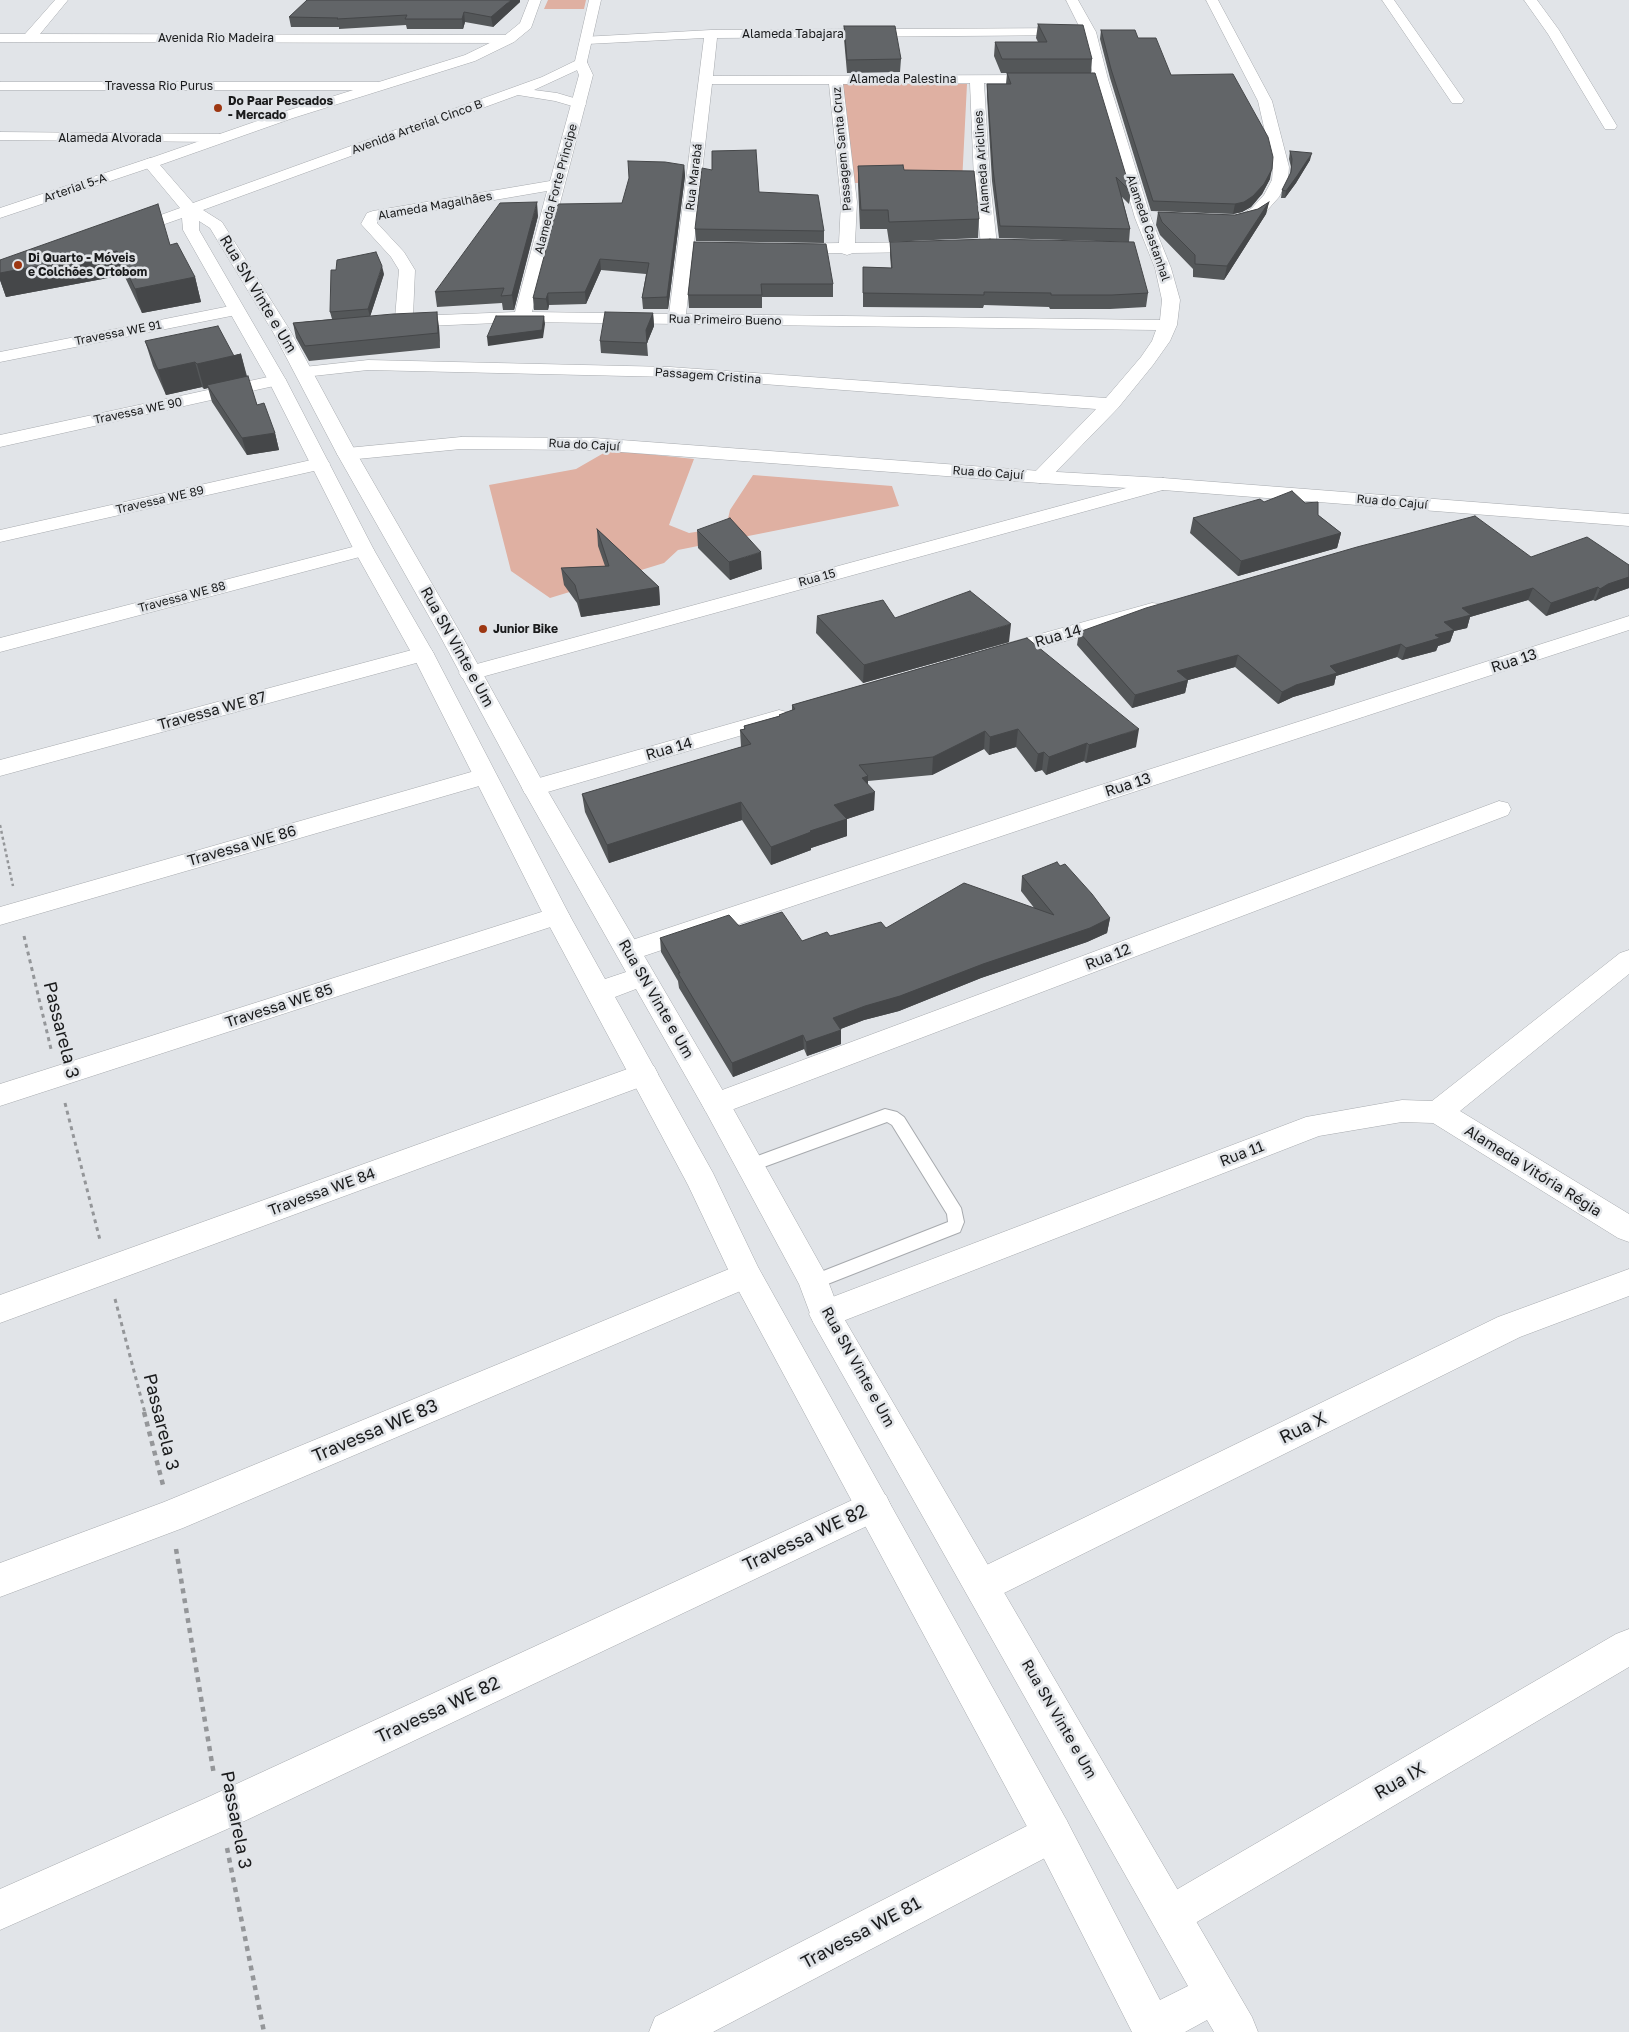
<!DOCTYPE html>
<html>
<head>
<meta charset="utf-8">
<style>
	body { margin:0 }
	canvas { display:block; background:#e1e4e8 }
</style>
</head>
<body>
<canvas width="1629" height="2032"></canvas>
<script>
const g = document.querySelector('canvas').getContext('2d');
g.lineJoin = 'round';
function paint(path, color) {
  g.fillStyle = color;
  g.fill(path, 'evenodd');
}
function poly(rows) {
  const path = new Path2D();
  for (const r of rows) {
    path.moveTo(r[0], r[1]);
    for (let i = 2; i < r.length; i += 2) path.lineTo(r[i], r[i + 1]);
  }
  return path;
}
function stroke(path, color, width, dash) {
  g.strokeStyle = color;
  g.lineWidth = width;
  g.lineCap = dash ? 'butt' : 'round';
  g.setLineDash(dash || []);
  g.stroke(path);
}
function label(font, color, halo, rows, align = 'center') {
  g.font = font + ' "Golos Text",sans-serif';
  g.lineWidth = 5;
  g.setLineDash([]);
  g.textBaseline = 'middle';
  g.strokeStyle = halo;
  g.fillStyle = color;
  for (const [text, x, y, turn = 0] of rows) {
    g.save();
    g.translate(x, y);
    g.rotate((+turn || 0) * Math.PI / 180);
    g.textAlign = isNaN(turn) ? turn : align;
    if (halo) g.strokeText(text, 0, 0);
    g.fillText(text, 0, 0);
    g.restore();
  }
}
paint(poly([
	[548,0,586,0,584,9,544,9],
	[842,84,967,84,962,183,851,183],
	[609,450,694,459,669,525,689,533,726,527,730,510,753,475,892,486,899,506,678,550,664,563,550,598,511,571,489,485,576,469]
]), '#dfb0a2');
const lane = poly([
	[885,1109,897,1112,904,1117,961,1208,964,1222,960,1232,820,1287,814,1289,808,1287,805,1282,808,1277,948,1222,947,1214,892,1125,887,1122,750,1172,744,1171,742,1166,744,1161,885,1109]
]);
const street = poly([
	[55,0,68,0,40,34,509,35,516,39,509,43,0,42,0,34,25,34,55,0],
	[1066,0,1078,0,1096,32,1108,79,1151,218,1171,268,1180,300,1177,325,1170,341,1153,365,1118,408,1047,481,1040,483,1033,481,1030,477,1096,409,670,377,368,370,304,377,298,376,295,372,298,368,304,367,368,360,670,367,1106,398,1141,357,1152,341,1156,330,522,322,401,327,395,326,392,322,395,318,399,270,391,257,361,224,367,213,373,211,550,181,579,75,574,63,576,60,586,60,593,75,532,312,669,314,704,38,587,44,580,40,582,37,711,30,1075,28,1080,29,1082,32,1080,35,717,38,713,76,1044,75,1051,79,1044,83,984,83,990,181,997,245,995,248,989,250,983,248,981,245,974,181,970,83,843,84,857,202,855,243,926,242,932,244,934,247,932,250,926,252,853,253,847,255,841,253,789,254,783,252,781,249,783,246,789,244,839,243,841,202,829,84,712,84,694,243,731,243,737,245,739,248,737,251,731,253,693,253,686,314,1160,320,1162,300,1155,268,1135,218,1094,79,1082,32,1066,0],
	[547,191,515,312,413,316,415,270,404,252,377,223,378,220,547,191],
	[1206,0,1218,0,1272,101,1289,167,1288,180,1279,197,1264,214,1255,220,1232,226,1226,224,1224,221,1226,218,1244,213,1252,208,1264,195,1272,180,1273,167,1258,101,1206,0],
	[1382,0,1394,0,1464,100,1462,103,1452,103,1382,0],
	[1524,0,1537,0,1559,30,1617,126,1615,129,1605,129,1548,34,1524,0],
	[0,82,378,82,385,86,378,90,0,90,0,82],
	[0,132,221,134,226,135,228,138,226,141,221,142,0,140,0,132],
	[235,305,241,306,244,310,241,314,0,362,0,352,235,305],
	[277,375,283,376,286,380,283,384,0,447,0,435,277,375],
	[320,458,327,460,330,464,327,468,0,542,0,530,320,458],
	[1163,478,1170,480,1173,484,1170,488,478,678,470,680,462,678,459,673,462,668,1163,478],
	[364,544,371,546,374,550,371,554,0,652,0,638,364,544],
	[1152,603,1160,604,1163,609,1160,614,998,660,990,658,987,653,990,648,1152,603],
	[1629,616,1629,630,1100,803,638,958,629,961,620,958,616,951,620,944,1082,791,1629,616],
	[423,647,431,649,434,654,431,659,0,776,0,760,423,647],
	[779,710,787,712,791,717,787,722,534,796,525,794,522,788,525,782,779,710],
	[485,768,493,770,497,776,493,782,0,925,0,907,485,768],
	[1499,801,1508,803,1511,809,1508,815,726,1112,716,1115,706,1112,702,1104,706,1096,1499,801],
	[557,907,566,910,570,916,566,922,0,1106,0,1084,557,907],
	[1629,950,1629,974,1460,1111,1629,1214,1629,1242,1618,1238,1433,1123,1402,1122,1319,1136,825,1328,814,1324,809,1314,814,1304,1306,1117,1402,1100,1432,1101,1620,953,1629,950],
	[644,1063,654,1066,658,1074,654,1082,0,1323,0,1295,644,1063],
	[746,1262,757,1266,762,1275,757,1284,183,1528,0,1597,0,1563,164,1502,746,1262],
	[1629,1269,1629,1296,1520,1337,996,1597,983,1602,970,1597,965,1585,970,1573,1498,1317,1629,1269],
	[874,1490,886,1495,891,1506,886,1517,234,1826,0,1930,0,1889,206,1798,874,1490],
	[1629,1629,1629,1667,1185,1929,1171,1935,1157,1929,1151,1915,1157,1901,1616,1634,1629,1629],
	[1052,1813,1066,1819,1072,1833,1066,1847,713,2032,649,2032,655,2017,1052,1813]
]);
const secondary = poly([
	[150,158,155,160,158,163,155,166,0,218,0,208,150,158],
	[461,437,594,438,1040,471,1163,478,1629,514,1629,526,1163,490,1040,483,594,450,461,449,347,460,340,458,337,454,340,450,347,448,461,437]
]);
const primary = poly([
	[529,0,541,0,531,28,514,42,475,61,293,118,160,165,193,203,542,77,575,61,589,0,601,0,586,66,534,90,557,93,584,101,586,104,584,107,579,108,555,101,518,95,203,210,222,222,291,332,357,454,461,634,546,788,726,1096,825,1273,839,1310,1252,2017,1258,2032,1214,2032,1207,2020,1185,2032,1132,2032,1038,1847,735,1284,688,1185,544,916,412,654,354,550,268,380,183,230,182,218,128,237,122,235,120,232,122,229,180,208,145,166,142,163,145,160,283,112,465,55,504,36,520,23,529,0],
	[199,221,210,228,273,332,337,454,439,634,522,788,626,972,605,979,570,916,434,654,374,550,286,380,199,230,199,221],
	[636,989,706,1112,799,1284,814,1324,1188,1986,1160,2000,1066,1819,758,1267,713,1173,615,997,636,989]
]);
stroke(lane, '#a7aaae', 2);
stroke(street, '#a7aaae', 1);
stroke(secondary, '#a7aaae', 1);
stroke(primary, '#a7aaae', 1);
stroke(poly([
	[0,825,13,886]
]), '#949699', 2.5, [3, 3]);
stroke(poly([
	[24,936,51,1049],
	[65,1103,100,1240],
	[115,1299,145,1413]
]), '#949699', 3, [4, 4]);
stroke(poly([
	[144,1412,163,1485],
	[176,1549,214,1775],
	[227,1848,264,2032]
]), '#949699', 4.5, [5, 5]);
paint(lane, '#fff');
paint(street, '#fff');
paint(secondary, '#fff');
paint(primary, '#fff');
paint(poly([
	[520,2,493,27,465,22,463,29,407,29,406,25,339,29,339,27,291,27,289,17],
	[1038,24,1092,59,1091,73,1131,192,1129,204,1122,197,1130,229,1129,242,999,238,992,181,987,96,987,84,1006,84,1007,73,1001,73,994,56,995,42,1038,42,1036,38],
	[844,26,901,59,900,72,847,73,844,39],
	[1101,30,1138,38,1171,75,1270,179,1262,194,1251,207,1242,212,1233,214,1151,211,1110,78,1100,39],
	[1290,151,1310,160,1296,183,1285,198,1281,198,1282,190,1290,175,1291,167,1289,159],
	[684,165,685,176,668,309,643,309,642,298,646,274,601,270,586,304,549,305,548,310,534,310,533,298,622,203],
	[858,166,904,170,979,219,978,238,889,242,887,229,860,229,858,185],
	[759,192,824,231,824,243,696,241,695,229],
	[1269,202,1266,214,1224,280,1193,277,1193,269,1160,235,1156,225,1158,212,1235,215,1258,209],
	[538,216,514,310,503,310,502,303,437,307,435,292],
	[694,242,833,284,833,297,762,297,762,308,689,308,688,295],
	[890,242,1148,293,1146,307,1110,309,1050,309,1049,307,984,305,983,308,863,307,863,267,891,268,890,255],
	[170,245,195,277,201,302,142,313,124,275,6,297,0,280,0,260],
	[384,274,370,316,439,327,440,348,309,361,296,338,293,323,332,319,330,312],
	[653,313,654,326,647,343,648,356,601,353,600,341],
	[145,341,234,356,241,354,247,376,257,405,275,433,279,450,247,455,212,402,208,388,204,389,202,387,166,395,153,366],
	[1264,502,1318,515,1341,533,1337,548,1238,576,1190,533,1193,518],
	[597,529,659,587,660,605,581,617,577,603,564,585,561,568,605,566,598,546],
	[697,530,762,569,730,580,698,548],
	[1531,557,1629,565,1629,588,1603,597,1595,601,1593,600,1546,616,1528,600,1470,617,1467,628,1454,631,1450,642,1438,646,1436,651,1402,660,1397,657,1336,676,1334,685,1293,697,1278,704,1235,667,1188,680,1185,693,1132,708,1077,645,1079,632],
	[817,616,895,618,1009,642,863,683,816,633],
	[1027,638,1136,747,1086,763,1084,761,1046,775,1042,770,1035,772,1016,747,989,755,984,749,932,775,868,781,868,785,874,810,847,819,847,836,811,848,811,850,771,865,742,820,609,863,585,812,582,794,741,747,740,730,744,729,744,726,779,716,779,715,792,710,792,705],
	[1022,876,1110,918,1107,933,1087,942,981,978,899,1011,864,1020,840,1029,841,1044,807,1056,804,1049,733,1077,679,988,678,981,661,952,660,938,739,926,802,941,886,928,1035,909,1021,891]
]), '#545759');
paint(poly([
	[511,0,520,0,520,2,493,27,491,17],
	[464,12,465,22,463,29,462,19],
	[1312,153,1310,160,1296,183,1285,198,1286,191],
	[684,165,685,176,668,309,667,297],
	[1272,169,1270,179,1262,194,1251,207,1242,212,1233,214,1235,204],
	[537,202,538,216,514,310,512,295],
	[1269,202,1266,214,1224,280,1227,266],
	[117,251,124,275,6,297,0,280,0,273],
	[600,259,601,270,586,304,585,292],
	[382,266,384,274,370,317,368,309],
	[195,277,201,302,142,313,135,289],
	[548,293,549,305,548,310,546,299],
	[437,312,439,327,440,348,438,333],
	[653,313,654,326,647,343,648,356,646,330],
	[544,316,545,324,543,338,488,346,487,337],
	[241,354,247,379,207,385,208,388,204,389,197,364],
	[195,362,202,387,166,395,158,370],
	[275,433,279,450,247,455,242,438],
	[1341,533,1337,548,1238,576,1241,561],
	[761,552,762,569,730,580,729,562],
	[1629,577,1629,588,1603,597,1595,601,1600,589,1608,584],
	[659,587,660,605,581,617,579,600],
	[1598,587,1593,600,1546,616,1551,603],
	[1533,588,1528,600,1470,617,1467,628,1454,631,1450,642,1438,646,1436,651,1402,660,1406,648,1435,635,1444,622,1462,608],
	[1011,624,1009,642,863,683,864,665],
	[1401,644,1397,657,1336,676,1334,685,1293,697,1278,704,1282,692,1330,666],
	[1238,655,1235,667,1174,684,1177,671],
	[1188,680,1185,693,1132,708,1135,695],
	[1018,729,1016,747,989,755,990,737],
	[1139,729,1136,747,1086,763,1089,745],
	[985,731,984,749,932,775,933,757],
	[1087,743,1084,761,1046,775,1049,757],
	[1044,752,1042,770,1035,772,1038,754],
	[868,776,868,794,875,792,874,810,847,819,847,836,811,848,811,850,771,865,771,847,810,831,862,778],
	[741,802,742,820,609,863,607,845],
	[1110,918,1107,933,1087,942,981,978,899,1011,864,1020,833,1032,833,1018,865,1006],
	[841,1030,841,1044,807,1056,806,1042],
	[803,1035,804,1049,733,1077,732,1063]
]), '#454749');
const building = poly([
	[307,0,511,0,491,17,464,12,462,19,405,19,407,15,337,19,338,18,289,17,307,0],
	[1038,24,1083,25,1092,59,1002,59,995,42,1047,42,1038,24],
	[844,26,895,26,901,59,847,60,844,26],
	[1101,30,1135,30,1138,38,1156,38,1171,75,1233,74,1268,137,1273,157,1272,169,1264,184,1253,196,1244,202,1235,204,1153,201,1111,69,1101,30],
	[1007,73,1095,73,1131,192,1116,177,1130,229,1000,226,993,169,987,84,1011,84,1007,73],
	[756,150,759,192,818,195,824,231,695,229,702,168,712,170,712,151,756,150],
	[1290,151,1312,153,1297,176,1286,191,1282,190,1291,172,1292,159,1290,151],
	[628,161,665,162,684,165,667,297,642,298,649,263,600,259,585,292,548,293,546,299,533,298,558,204,622,203,629,178,628,161],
	[903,165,904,170,974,171,979,219,889,222,888,210,861,210,858,166,903,165],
	[537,202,512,295,501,296,504,288,435,292,500,203,537,202],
	[1269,202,1227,266,1195,264,1195,255,1162,222,1158,212,1235,215,1258,209,1269,202],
	[158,204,170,245,177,243,195,277,135,289,117,251,0,273,0,260,158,204],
	[990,239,1134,242,1148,293,1112,295,1051,295,1051,293,984,292,984,295,863,293,863,267,892,268,890,242,990,239],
	[694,242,826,244,833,284,761,284,762,295,688,295,694,242],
	[376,252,382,266,368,309,330,312,331,270,336,270,337,260,376,252],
	[437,312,438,333,305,346,293,323,393,314,437,312],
	[605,312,653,313,646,330,647,343,600,341,605,312],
	[496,316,544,316,542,330,487,337,496,316],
	[218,326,234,356,241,354,197,364,195,362,158,370,145,341,218,326],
	[248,376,257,405,264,403,275,433,242,438,207,385,248,376],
	[1292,491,1305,503,1318,502,1318,515,1341,533,1241,561,1193,518,1260,499,1264,502,1292,491],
	[1475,516,1531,557,1587,537,1629,565,1629,577,1608,584,1600,589,1598,587,1551,603,1533,588,1462,608,1471,615,1444,622,1454,630,1435,635,1440,638,1406,648,1401,644,1330,666,1337,673,1296,685,1282,692,1238,655,1177,671,1188,680,1135,695,1079,632,1146,608,1357,547,1475,516],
	[730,518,761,552,729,562,697,530,730,518],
	[597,529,659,587,579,600,575,585,561,568,609,566,597,529],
	[970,591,1011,624,864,665,817,616,883,600,895,618,970,591],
	[1027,638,1139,729,1089,745,1087,743,1049,757,1044,752,1038,754,1018,729,990,737,985,731,933,757,859,765,868,776,862,778,875,792,834,805,847,819,810,831,811,832,771,847,741,802,607,845,582,794,751,744,740,730,745,729,744,726,780,716,779,715,795,709,792,705,1027,638],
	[1057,862,1060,866,1065,864,1092,894,1110,918,1090,928,983,964,900,996,865,1006,833,1018,841,1030,806,1042,803,1035,732,1063,678,973,680,973,660,938,729,915,739,926,782,912,802,941,827,932,830,936,881,922,886,928,964,883,1054,915,1022,876,1057,862]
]);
paint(building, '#626568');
stroke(building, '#454749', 1);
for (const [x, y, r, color] of [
	[218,108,5,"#9d3712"],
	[18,265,5,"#9d3712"],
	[483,629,5,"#9d3712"]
]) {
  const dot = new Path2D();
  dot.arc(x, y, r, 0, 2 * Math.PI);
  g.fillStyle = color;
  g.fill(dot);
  stroke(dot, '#e1e4e8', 2);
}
label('12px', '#1a1b1c', '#e1e4e8', [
	["Alameda Tabajara",793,34],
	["Avenida Rio Madeira",216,38],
	["Alameda Palestina",903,79],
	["Travessa Rio Purus",159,86],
	["Avenida Arterial Cinco B",417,127,-20],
	["Alameda Alvorada",110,138],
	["Passagem Santa Cruz",842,149,-95],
	["Alameda Ariclines",982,162,-94],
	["Rua Marabá",694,177,-83],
	["Arterial 5-A",75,188,-19],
	["Alameda Forte Principe",556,189,-75],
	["Alameda Magalhães",435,206,-10],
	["Alameda Castanhal",1148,228,71],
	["Rua Primeiro Bueno",725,320,1],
	["Travessa WE 91",118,333,-11],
	["Passagem Cristina",708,376,4],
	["Travessa WE 90",138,411,-12],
	["Rua do Cajuí",584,445,3],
	["Rua do Cajuí",988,473,4],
	["Travessa WE 89",160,500,-13],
	["Rua do Cajuí",1392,502,5],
	["Rua 15",817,578,-15],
	["Travessa WE 88",182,597,-15]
]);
label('bold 12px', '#1a1b1c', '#e1e4e8', [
	["Do Paar Pescados",228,101],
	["- Mercado",228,115],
	["Di Quarto - Móveis",28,258],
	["e Colchões Ortobom",28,272],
	["Junior Bike",493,629]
], 'left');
label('15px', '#1a1b1c', '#e1e4e8', [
	["Rua SN Vinte e Um",258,294,59],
	["Rua 14",1058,636,-16],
	["Rua SN Vinte e Um",457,647,61],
	["Rua 13",1514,661,-18],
	["Travessa WE 87",212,711,-15],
	["Rua 14",669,749,-16],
	["Rua 13",1128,785,-18],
	["Travessa WE 86",242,846,-16],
	["Rua 12",1108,957,-21],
	["Rua SN Vinte e Um",656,999,60],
	["Travessa WE 85",279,1006,-18],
	["Rua 11",1242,1154,-21],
	["Alameda Vitória Régia",1533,1171,32],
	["Travessa WE 84",322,1192,-20],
	["Rua SN Vinte e Um",858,1367,61],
	["Rua SN Vinte e Um",1059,1719,60]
]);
label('18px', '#1a1b1c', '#e1e4e8', [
	["Passarela 3",61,1030,76],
	["Passarela 3",161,1422,76],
	["Rua X",1303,1428,-26],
	["Travessa WE 83",375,1431,-23],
	["Travessa WE 82",805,1538,-25],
	["Travessa WE 82",438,1710,-25],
	["Rua IX",1400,1781,-30],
	["Passarela 3",236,1820,79],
	["Travessa WE 81",861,1933,-28]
]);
</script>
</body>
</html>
